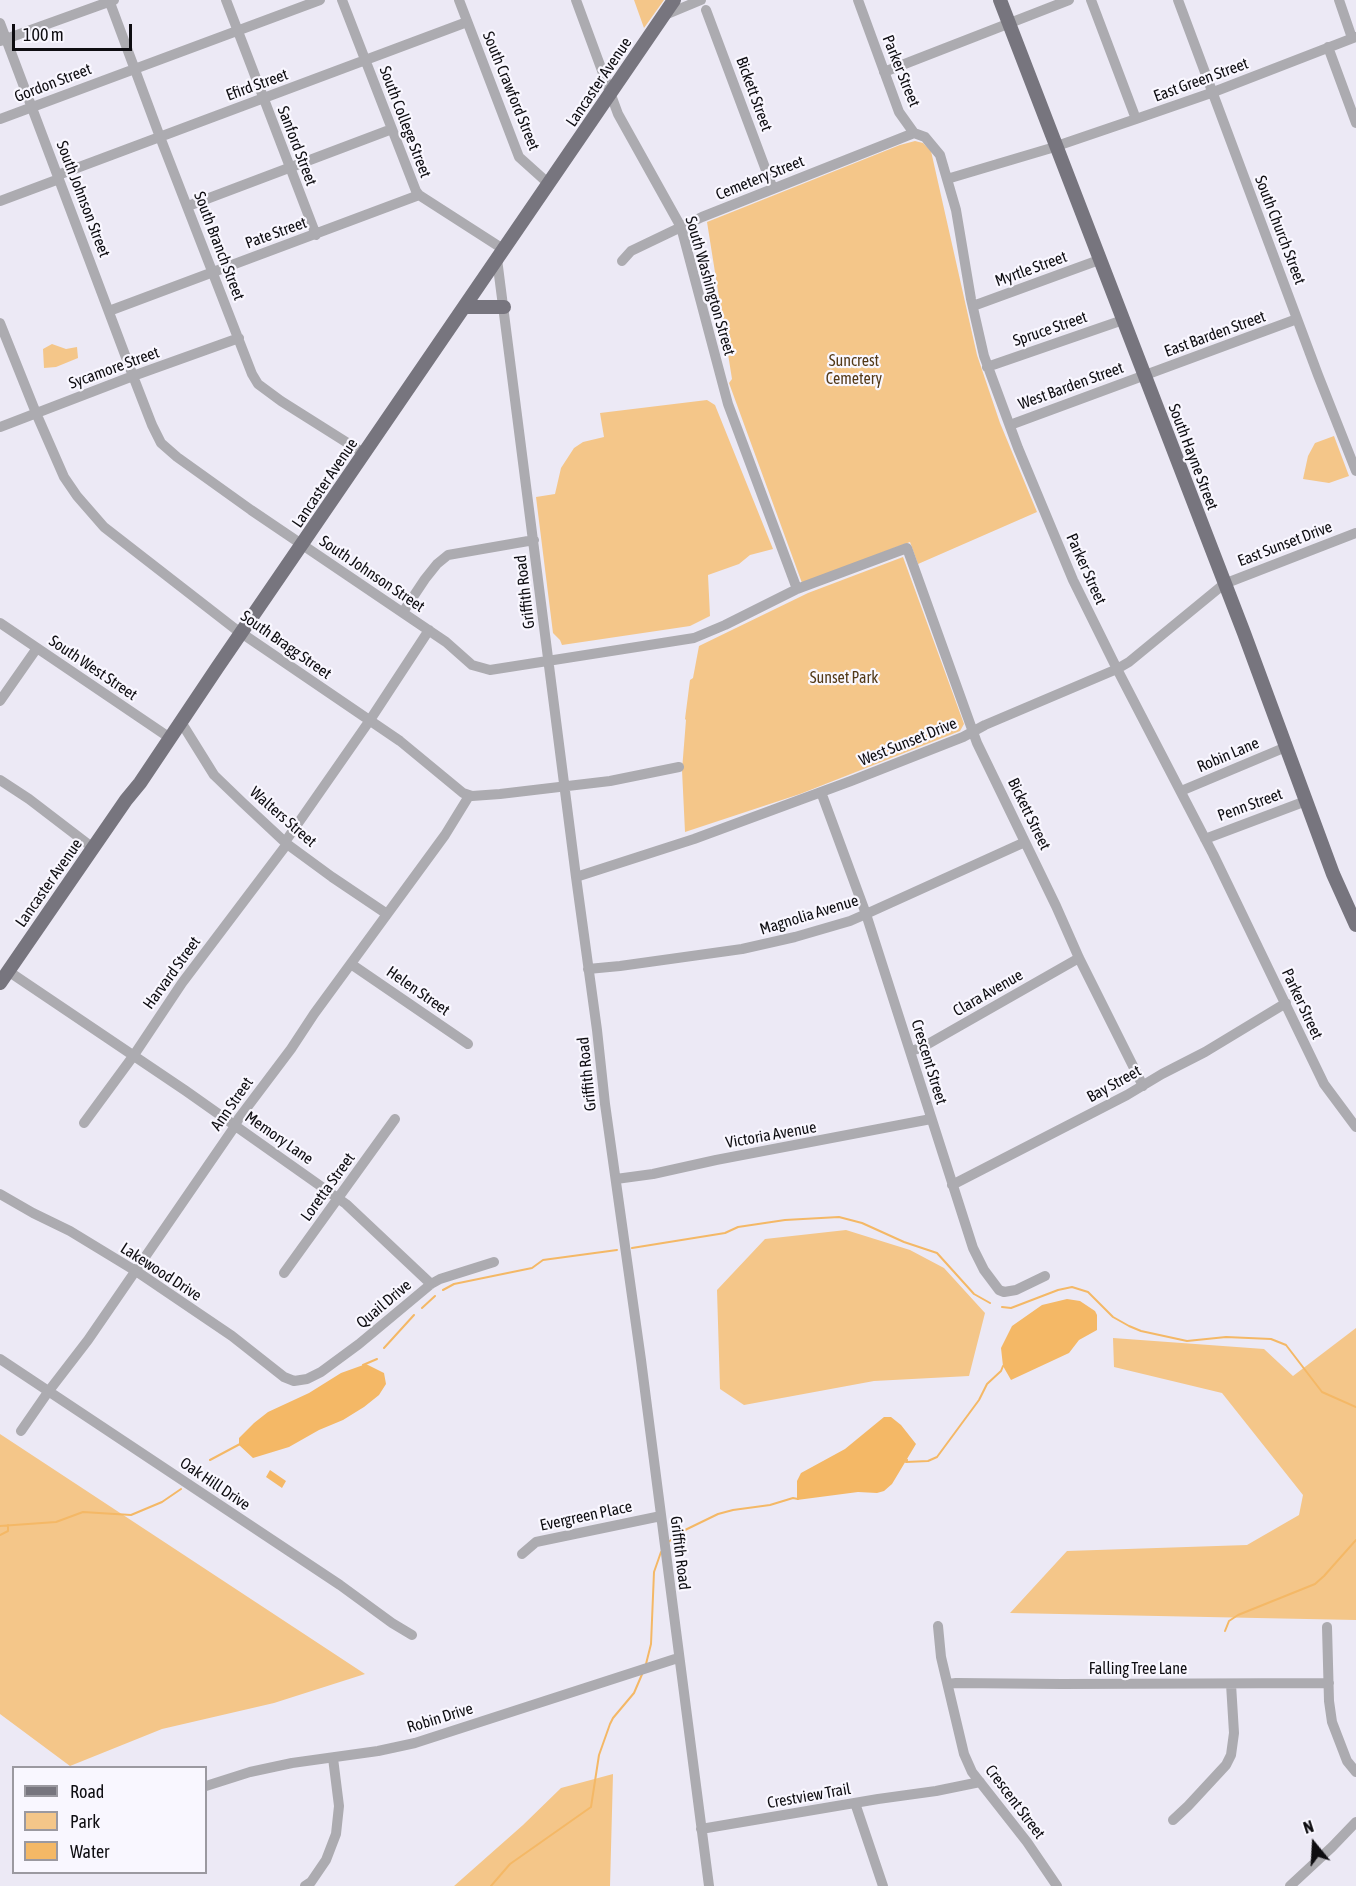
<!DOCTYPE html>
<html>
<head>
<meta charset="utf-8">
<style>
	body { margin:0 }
	#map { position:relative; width:1356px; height:1886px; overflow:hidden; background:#ece9f5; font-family:"Asap Condensed",sans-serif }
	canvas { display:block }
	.legend { position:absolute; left:12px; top:1766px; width:195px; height:108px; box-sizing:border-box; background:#f9f7ff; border:2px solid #9b99a0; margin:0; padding:8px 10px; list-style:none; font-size:18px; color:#0e0d11 }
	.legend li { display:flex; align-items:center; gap:12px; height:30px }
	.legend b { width:30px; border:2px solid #9b99a0 }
	.north { position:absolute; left:1284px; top:1814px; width:60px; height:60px; -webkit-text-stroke:4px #f9f7ff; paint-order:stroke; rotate:342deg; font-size:16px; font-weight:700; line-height:24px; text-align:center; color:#0e0d11 }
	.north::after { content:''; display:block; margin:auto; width:21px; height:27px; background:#0e0d11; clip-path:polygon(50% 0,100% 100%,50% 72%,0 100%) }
	.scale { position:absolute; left:12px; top:24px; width:120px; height:27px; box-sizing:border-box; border:3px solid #0e0d11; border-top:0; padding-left:8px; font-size:18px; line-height:21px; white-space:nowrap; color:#0e0d11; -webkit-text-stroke:4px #f9f7ff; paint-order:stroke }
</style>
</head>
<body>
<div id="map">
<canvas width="1356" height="1886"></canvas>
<ul class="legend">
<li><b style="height:8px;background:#77757e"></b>Road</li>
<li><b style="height:16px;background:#f4c689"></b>Park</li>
<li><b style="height:16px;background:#f4b866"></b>Water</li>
</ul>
<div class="north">N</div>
<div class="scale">100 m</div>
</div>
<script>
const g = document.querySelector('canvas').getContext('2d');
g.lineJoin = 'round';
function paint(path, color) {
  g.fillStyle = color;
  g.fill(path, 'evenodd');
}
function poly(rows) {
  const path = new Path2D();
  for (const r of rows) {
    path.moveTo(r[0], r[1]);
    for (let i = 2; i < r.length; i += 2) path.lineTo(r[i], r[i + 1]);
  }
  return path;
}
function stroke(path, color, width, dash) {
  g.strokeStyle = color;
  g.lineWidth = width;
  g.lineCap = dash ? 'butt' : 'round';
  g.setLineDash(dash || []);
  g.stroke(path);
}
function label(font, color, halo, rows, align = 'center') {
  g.font = font + ' "Asap Condensed",sans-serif';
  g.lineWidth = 4.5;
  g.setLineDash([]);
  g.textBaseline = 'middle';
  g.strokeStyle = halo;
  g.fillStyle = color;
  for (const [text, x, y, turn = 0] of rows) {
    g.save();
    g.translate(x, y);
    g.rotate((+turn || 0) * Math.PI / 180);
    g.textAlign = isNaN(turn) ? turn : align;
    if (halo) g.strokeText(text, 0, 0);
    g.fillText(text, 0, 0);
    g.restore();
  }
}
paint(poly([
	[634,0,664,0,644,28],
	[915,141,923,143,931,151,977,355,1000,423,1037,512,918,564,910,542,802,583,729,383,732,379,707,222,900,145],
	[52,344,66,349,77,347,78,358,56,367,44,368,43,349],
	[707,400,715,405,773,549,750,555,739,564,708,575,710,616,690,626,562,645,560,640,553,633,536,497,555,494,561,468,574,448,583,442,604,437,600,413],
	[1334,436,1349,476,1329,483,1303,479,1308,456,1315,443],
	[903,557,964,724,960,731,800,794,685,832,682,770,686,720,685,719,690,680,693,678,699,646,808,593],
	[846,1230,910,1250,944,1268,985,1313,969,1376,874,1381,744,1405,720,1389,717,1290,765,1239],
	[1356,1328,1356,1620,1010,1613,1067,1551,1247,1545,1299,1515,1303,1495,1222,1393,1114,1367,1113,1338,1264,1349,1293,1376],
	[0,1434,365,1674,274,1703,162,1729,70,1766,0,1714],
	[613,1774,610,1886,454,1886,523,1825,561,1788]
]), '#f4c689');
paint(poly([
	[1067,1299,1080,1301,1095,1311,1097,1315,1097,1330,1079,1340,1069,1353,1011,1380,1003,1366,1001,1348,1012,1326,1042,1305],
	[366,1364,384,1373,386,1384,379,1395,364,1407,343,1420,319,1430,289,1447,253,1458,239,1445,239,1438,254,1423,268,1412,309,1393,341,1373],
	[884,1417,891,1417,901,1425,916,1444,892,1484,884,1491,877,1493,858,1492,797,1500,797,1481,801,1473,845,1449],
	[270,1470,286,1481,282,1488,266,1477]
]), '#f4b866');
stroke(poly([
	[632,1248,725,1233,738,1227,785,1220,839,1217,862,1223,904,1242,937,1253,974,1294,990,1303],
	[443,1290,454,1284,532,1268,543,1260,617,1250],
	[1002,1307,1011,1308,1058,1290,1072,1287,1088,1292,1113,1317,1129,1326,1141,1331,1187,1341,1226,1337,1271,1339,1286,1345,1322,1392,1356,1407],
	[422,1308,435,1296],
	[384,1348,414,1315],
	[363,1365,377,1359],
	[210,1460,240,1444],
	[907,1460,906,1462,928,1461,937,1457,979,1400,987,1384,1001,1371,1003,1366],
	[0,1526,56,1522,83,1512,131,1515,162,1502,181,1489],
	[0,1535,8,1531,8,1525],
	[667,1543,683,1531,718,1514,733,1510,770,1505,793,1498,798,1499],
	[1225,1631,1229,1621,1238,1615,1315,1584,1324,1576,1356,1540],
	[646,1664,651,1644,654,1572,661,1552],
	[491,1886,510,1864,591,1807,599,1755,610,1724,613,1718,634,1693,643,1672]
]), '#f4b866', 2);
stroke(poly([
	[109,0,160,137,252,374,258,384,281,401,365,454],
	[226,0,316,235],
	[342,0,416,191,419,195,503,249],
	[459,0,519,157,549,184],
	[576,0,618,114,681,227,728,404,797,589],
	[858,0,899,112,914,133,925,137,940,155,956,210,971,299,984,356,1018,448,1073,580,1117,669,1213,854,1324,1084,1356,1127],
	[1091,0,1136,119],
	[1178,0,1318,375,1356,471],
	[1339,0,1352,38],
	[706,10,773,189],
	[665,15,701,0],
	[0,23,133,376,152,425,161,443,177,457,251,510,446,642,472,665,490,670,694,638,725,625,797,589,907,548,977,743,1056,906,1079,958,1143,1086],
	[0,41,114,0],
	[1328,47,1356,123],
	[884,72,1069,0],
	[0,119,320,0],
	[58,175,467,22],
	[947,179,1048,149,1136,119,1211,93,1356,37],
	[0,201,59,179],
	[188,206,392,129],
	[497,259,576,877,597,1030,605,1104,641,1360,709,1886],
	[622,261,631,251,702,217,914,133],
	[973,306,1099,260],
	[109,311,419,195],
	[0,323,36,413,64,477,77,496,104,527,234,628,400,741,463,793,472,796,500,794,610,781,679,767],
	[987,367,1123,320],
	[1010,425,1297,319],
	[0,427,133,376,239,338],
	[403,612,425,579,437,564,448,555,534,540],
	[0,623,170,738],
	[0,701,37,648],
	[181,722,214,775,242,802,287,844,332,877,387,914],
	[0,780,29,799,93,848],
	[1181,791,1286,747],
	[821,792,866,914,973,1248,984,1270,999,1290,1004,1292,1016,1290,1045,1276],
	[1205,839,1306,801],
	[285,842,370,720,429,630],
	[576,877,694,839,851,781,963,737,985,725,1117,669,1129,662,1224,584,1356,533],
	[351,964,468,1044],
	[588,969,620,966,742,949,795,937,850,921,866,914,1025,842],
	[8,971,186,1091,346,1204,431,1284],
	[910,1051,921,1048,1079,958],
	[84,1123,134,1055,182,983,287,844],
	[616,1179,653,1174,716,1160,931,1119],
	[952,1185,1127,1095,1162,1074,1205,1052,1286,1003],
	[0,1194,33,1213,70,1231,139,1273,232,1336,284,1377,294,1381,307,1379,321,1372,359,1344,431,1284,440,1279,494,1262],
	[284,1273,395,1119],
	[0,1359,340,1585,392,1623,412,1635],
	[21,1431,48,1392,88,1340,233,1129,239,1118,291,1049,314,1014,445,835,469,796],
	[522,1554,536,1542,661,1516],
	[938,1626,941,1657,964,1754,972,1772,1027,1842,1057,1886],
	[1327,1627,1329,1701,1332,1722,1347,1761,1356,1772],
	[948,1684,956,1683,1062,1684,1329,1683],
	[206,1786,250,1772,292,1763,378,1751,415,1743,678,1658],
	[855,1803,883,1886],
	[1173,1820,1188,1806,1226,1765,1231,1755,1234,1733,1231,1684],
	[701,1829,878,1799,936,1791,980,1782],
	[305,1886,311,1882,326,1860,336,1834,339,1806,333,1758],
	[1290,1886,1332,1847,1356,1822]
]), '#acabb0', 10);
stroke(poly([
	[1000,0,1244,633,1333,874,1356,925],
	[464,307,504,307],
	[0,983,126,800,140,783,217,668,674,0]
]), '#77757e', 14);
label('16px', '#0e0d11', '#f9f7ff', [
	["Parker Street",901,71,68],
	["East Green Street",1201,80,-20],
	["Lancaster Avenue",599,82,-56],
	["Gordon Street",53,83,-21],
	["Efird Street",257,85,-20],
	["South Crawford Street",511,91,68],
	["Bickett Street",754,94,70],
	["South College Street",405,122,69],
	["Sanford Street",297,146,69],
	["Cemetery Street",760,178,-22],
	["South Johnson Street",83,199,69],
	["South Church Street",1280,230,69],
	["Pate Street",276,233,-20],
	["South Branch Street",219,246,69],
	["Myrtle Street",1031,269,-20],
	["South Washington Street",710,286,74],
	["Spruce Street",1050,329,-19],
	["East Barden Street",1215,334,-20],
	["Sycamore Street",114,368,-20],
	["West Barden Street",1071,386,-20],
	["South Hayne Street",1193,457,69],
	["Lancaster Avenue",325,483,-56],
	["East Sunset Drive",1285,544,-21],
	["Parker Street",1086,569,66],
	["South Johnson Street",372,574,34],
	["Griffith Road",525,592,-97],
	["South Bragg Street",286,645,35],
	["South West Street",93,668,34],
	["West Sunset Drive",908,742,-22],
	["Robin Lane",1228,755,-23],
	["Penn Street",1250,805,-20],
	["Bickett Street",1029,814,64],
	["Walters Street",283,817,41],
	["Lancaster Avenue",49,883,-55],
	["Magnolia Avenue",809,915,-17],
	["Harvard Street",172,973,-54],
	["Helen Street",418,991,35],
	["Clara Avenue",988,993,-30],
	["Parker Street",1302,1004,65],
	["Crescent Street",929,1062,73],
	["Griffith Road",587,1074,-96],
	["Bay Street",1114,1084,-29],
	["Ann Street",232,1104,-55],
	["Victoria Avenue",771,1135,-10],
	["Memory Lane",279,1138,35],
	["Loretta Street",328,1187,-54],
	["Lakewood Drive",161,1272,33],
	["Quail Drive",384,1304,-40],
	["Oak Hill Drive",215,1484,34],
	["Evergreen Place",586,1516,-12],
	["Griffith Road",680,1553,83],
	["Falling Tree Lane",1138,1669],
	["Robin Drive",440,1718,-17],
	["Crestview Trail",809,1796,-10],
	["Crescent Street",1015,1802,53]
]);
label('16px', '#523917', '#f9f7ff', [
	["Suncrest",854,361],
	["Cemetery",854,379],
	["Sunset Park",844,678]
]);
</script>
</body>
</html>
